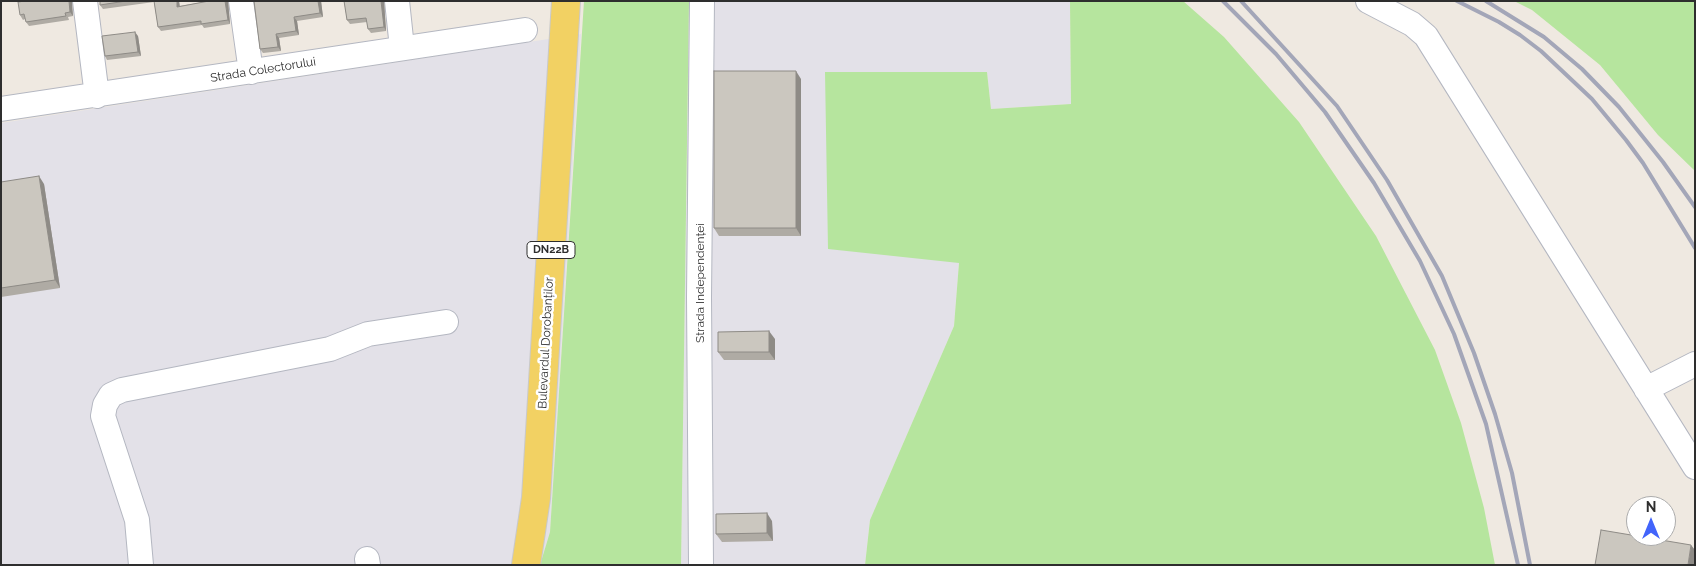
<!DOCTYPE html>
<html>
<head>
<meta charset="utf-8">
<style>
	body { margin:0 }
	#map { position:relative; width:1696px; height:566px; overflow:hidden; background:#efe9e1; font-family:Raleway,sans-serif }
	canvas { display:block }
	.frame { position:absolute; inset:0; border:2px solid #2e2e2e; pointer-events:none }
	.north { position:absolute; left:1626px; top:496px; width:50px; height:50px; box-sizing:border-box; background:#fff; border:1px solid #ababab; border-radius:50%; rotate:0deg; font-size:14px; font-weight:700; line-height:20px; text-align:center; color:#2e2e2e }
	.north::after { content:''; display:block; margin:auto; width:18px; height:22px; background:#4264fb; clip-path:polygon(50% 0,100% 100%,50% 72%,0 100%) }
</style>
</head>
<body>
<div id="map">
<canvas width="1696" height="566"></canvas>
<div class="frame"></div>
<div class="north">N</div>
</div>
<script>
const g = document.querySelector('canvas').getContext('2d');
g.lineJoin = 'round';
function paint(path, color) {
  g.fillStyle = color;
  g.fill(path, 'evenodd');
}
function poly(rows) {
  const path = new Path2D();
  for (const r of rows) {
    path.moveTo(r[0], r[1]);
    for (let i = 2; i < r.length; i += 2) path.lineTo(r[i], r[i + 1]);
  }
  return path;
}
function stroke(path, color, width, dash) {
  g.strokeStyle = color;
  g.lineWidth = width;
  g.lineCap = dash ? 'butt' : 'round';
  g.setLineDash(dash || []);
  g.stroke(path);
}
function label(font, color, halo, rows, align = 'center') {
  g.font = font + ' Raleway,sans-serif';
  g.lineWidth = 5;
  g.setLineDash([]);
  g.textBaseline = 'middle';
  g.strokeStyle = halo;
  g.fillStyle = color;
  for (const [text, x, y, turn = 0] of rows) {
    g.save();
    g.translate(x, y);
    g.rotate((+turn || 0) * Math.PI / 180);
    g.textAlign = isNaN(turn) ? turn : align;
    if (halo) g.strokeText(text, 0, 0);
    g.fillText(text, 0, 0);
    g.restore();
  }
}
paint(poly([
	[689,1,1070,1,1071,104,991,109,987,72,959,263,954,326,870,520,865,565,681,565],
	[581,34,550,532,540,565,1,565,1,123]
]), '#e3e1e8');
paint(poly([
	[584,1,689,1,681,565,540,565,550,532],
	[1070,1,1183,1,1224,37,1299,122,1376,236,1435,350,1461,423,1484,508,1495,565,865,565,870,520,954,326,959,263,828,249,825,72,987,72,991,109,1071,104],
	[1514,1,1695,1,1695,171,1658,135,1600,65,1532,10]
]), '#b6e59e');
const minor = poly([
	[85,1,97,96],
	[241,1,251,72],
	[397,1,402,48],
	[1368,1,1412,24,1426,36,1695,467],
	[1,109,525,30],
	[1646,389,1695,364],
	[367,559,368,565],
	[141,565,137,520,103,416,105,405,111,395,122,390,330,349,368,334,446,322],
	[701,565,699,297,702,1]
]);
const major = poly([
	[526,565,536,498,566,1]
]);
stroke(minor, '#b4b7c1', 26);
stroke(major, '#c9c9c9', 30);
stroke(minor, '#fff', 24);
stroke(major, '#f2d163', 28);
stroke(poly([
	[1223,1,1276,54,1325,112,1374,183,1420,261,1454,334,1486,424,1518,565],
	[1241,1,1337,106,1387,180,1442,276,1474,353,1495,414,1512,473,1530,565],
	[1457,1,1499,22,1520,35,1541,51,1592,99,1626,140,1643,163,1695,248],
	[1486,1,1544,37,1582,69,1619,107,1663,162,1695,207]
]), '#a3a6b8', 4);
paint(poly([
	[100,1,179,1,180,6,209,1,228,1,230,24,204,28,202,25,161,31,158,27,154,2,103,9,100,5],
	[254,1,321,1,323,17,297,21,299,35,279,38,281,51,263,53,260,49],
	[344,1,384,1,386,31,371,33,368,29,367,22,350,24,347,20],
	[71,2,73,16,68,17,69,20,29,26,26,22,25,19,23,20,20,15],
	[138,36,141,56,107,60,105,56],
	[801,79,801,236,719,236,714,228],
	[1,182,44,184,60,288,1,297],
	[775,339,775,360,724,360,718,352],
	[772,521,773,541,722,542,716,534]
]), '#afaba4');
paint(poly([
	[69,1,72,1,73,16,70,12],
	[177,1,179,1,180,11,177,7],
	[225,1,228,1,230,24,228,20],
	[318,1,321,1,323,17,320,13],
	[381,1,384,1,386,31,384,27],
	[294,17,297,21,299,35,296,31],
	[135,32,138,36,141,56,138,52],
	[276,34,279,38,281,51,278,47],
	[796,71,801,79,801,236,796,228],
	[39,176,44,184,60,288,55,280],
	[769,331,775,339,775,360,769,352],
	[767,513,772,521,773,541,767,533],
	[1691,545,1695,550,1695,565,1688,565]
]), '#8e8b86');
const building = poly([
	[25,1,69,1,70,12,65,13,66,16,26,22,24,14,20,15,18,2,25,1],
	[100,1,126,1,100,5,100,1],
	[154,1,177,1,177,7,209,1,225,1,228,20,201,24,201,21,158,27,154,1],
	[254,1,318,1,320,13,294,17,296,31,276,34,278,47,260,49,254,1],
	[344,1,381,1,384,27,368,29,366,18,347,20,344,1],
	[135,32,138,52,105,56,102,36,135,32],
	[714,71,796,71,796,228,714,228,714,71],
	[39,176,55,280,1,288,1,182,39,176],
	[769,331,769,352,718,352,718,332,769,331],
	[767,513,767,533,716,534,716,514,767,513],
	[1601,530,1691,545,1688,565,1595,565,1601,530]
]);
paint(building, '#cbc7bf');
stroke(building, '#8e8b86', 1);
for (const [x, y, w] of [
	[551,250,48]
]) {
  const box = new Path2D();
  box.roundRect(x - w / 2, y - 8.5, w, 17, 4);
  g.fillStyle = '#fff';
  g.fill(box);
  stroke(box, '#2e2e2e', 1);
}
label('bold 11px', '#2e2e2e', null, [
	["DN22B",551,250]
]);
label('12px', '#2e2e2e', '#fff', [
	["Strada Colectorului",263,70,-9],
	["Strada Independenței",700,283,-90],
	["Bulevardul Dorobanților",546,343,-87]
]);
</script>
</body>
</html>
